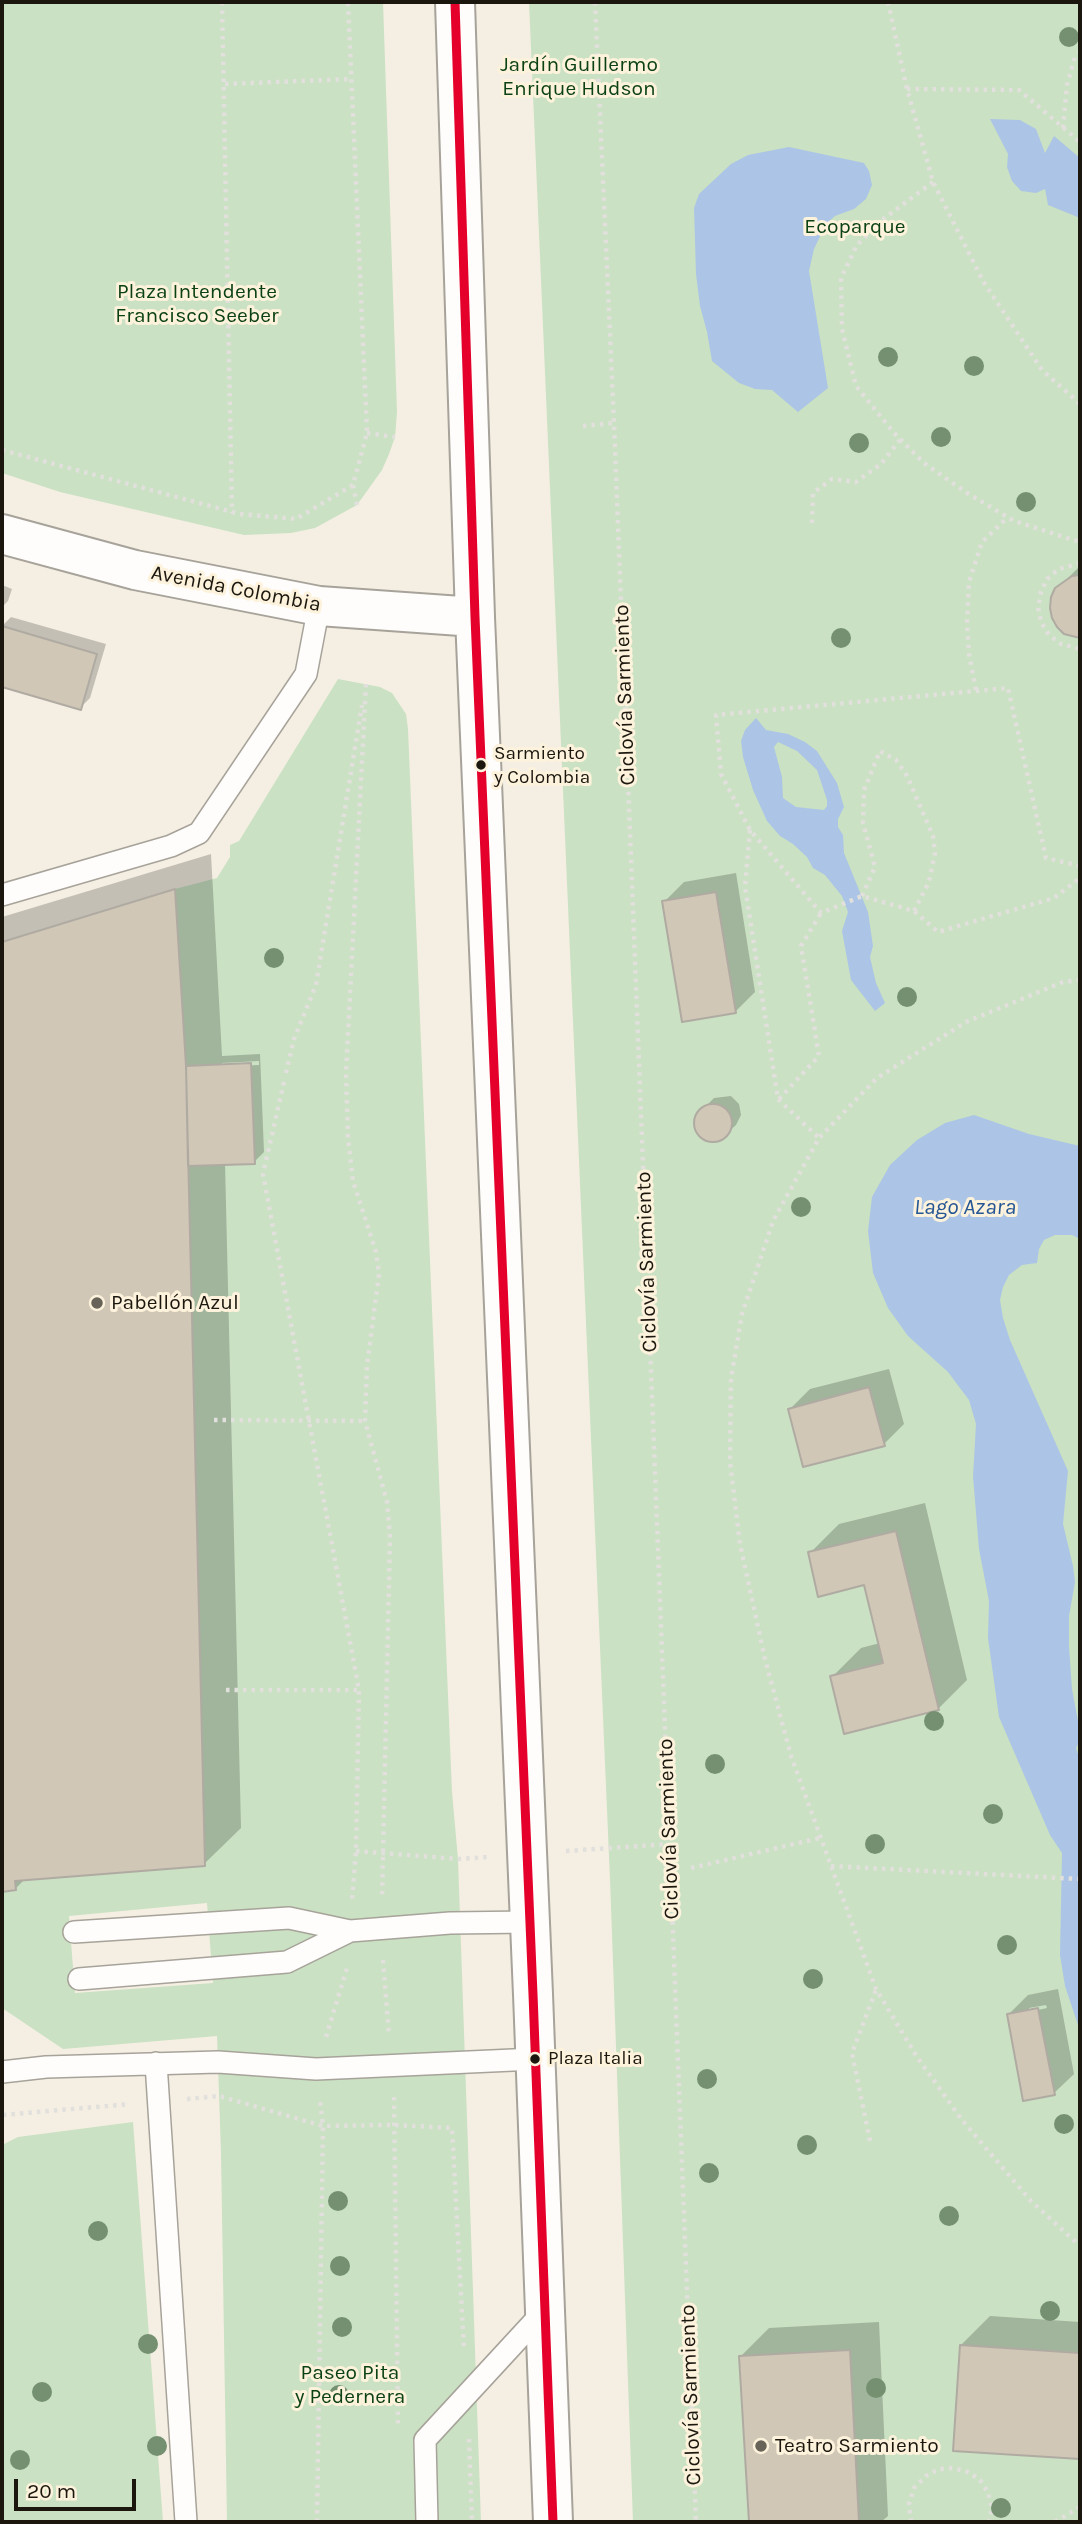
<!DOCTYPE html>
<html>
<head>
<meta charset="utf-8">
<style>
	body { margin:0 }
	#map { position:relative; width:1082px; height:2524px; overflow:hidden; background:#f5efe3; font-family:Karla,sans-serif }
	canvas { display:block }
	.frame { position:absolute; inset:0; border:4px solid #1b170f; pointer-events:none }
	.scale { position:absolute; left:14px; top:2479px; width:122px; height:32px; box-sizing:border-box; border:4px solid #1b170f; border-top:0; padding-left:9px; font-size:21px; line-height:24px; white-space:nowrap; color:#1b170f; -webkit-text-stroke:5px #fdf2db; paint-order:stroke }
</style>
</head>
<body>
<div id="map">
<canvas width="1082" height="2524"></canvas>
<div class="frame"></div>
<div class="scale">20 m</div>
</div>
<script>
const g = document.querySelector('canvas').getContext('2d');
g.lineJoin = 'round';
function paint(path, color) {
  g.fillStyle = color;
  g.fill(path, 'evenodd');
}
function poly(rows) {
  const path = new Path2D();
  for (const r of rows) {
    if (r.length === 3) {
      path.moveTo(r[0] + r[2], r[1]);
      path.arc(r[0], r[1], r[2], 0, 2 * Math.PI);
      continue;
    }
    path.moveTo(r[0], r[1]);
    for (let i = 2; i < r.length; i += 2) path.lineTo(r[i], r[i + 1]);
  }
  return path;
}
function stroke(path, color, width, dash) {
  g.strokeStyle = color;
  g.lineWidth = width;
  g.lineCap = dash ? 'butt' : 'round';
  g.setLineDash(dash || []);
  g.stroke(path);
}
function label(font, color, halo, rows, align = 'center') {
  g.font = font + ' Karla,sans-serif';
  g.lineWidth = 6;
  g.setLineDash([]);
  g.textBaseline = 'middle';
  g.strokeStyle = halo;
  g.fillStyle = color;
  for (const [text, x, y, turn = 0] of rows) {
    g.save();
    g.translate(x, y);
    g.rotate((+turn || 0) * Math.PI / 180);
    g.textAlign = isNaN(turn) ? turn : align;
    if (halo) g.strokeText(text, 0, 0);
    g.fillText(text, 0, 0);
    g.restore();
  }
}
paint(poly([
	[2,2,383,2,397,412,395,437,389,454,382,470,357,505,315,528,291,533,244,535,60,492,2,473],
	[529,2,1080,2,1080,2522,633,2522,610,1879],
	[338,679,380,687,392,693,406,714,408,729,452,1792,458,1859,481,2522,227,2522,221,2153,217,2036,63,2049,2,2008,2,1892,16,1890,15,1881,205,1866,186,1066,175,889,217,878,230,857,230,845,239,841],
	[207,1903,213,1983,75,1993,69,1916],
	[133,2122,163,2522,2,2522,2,2145,18,2137]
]), '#cae1c3');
paint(poly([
	[990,119,1020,120,1036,129,1045,153,1054,136,1080,158,1080,218,1048,205,1045,189,1036,193,1021,191,1012,181,1007,167,1008,154],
	[789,147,864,163,869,171,872,185,866,199,854,209,835,216,826,224,814,249,809,271,828,388,798,412,772,390,755,389,739,383,712,361,707,332,700,306,696,274,694,208,699,194,731,164,748,155],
	[756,718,766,730,788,734,805,742,817,751,837,783,844,807,838,819,838,827,843,835,844,853,868,912,873,946,870,957,876,983,885,1003,875,1011,851,980,842,931,848,912,842,896,825,875,813,868,807,857,793,844,780,836,767,821,753,790,743,757,741,741,745,730],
	[778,742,797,751,817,770,827,800,827,806,824,810,796,807,783,798,782,777,774,747],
	[974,1115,1029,1134,1080,1146,1080,1239,1072,1235,1055,1235,1044,1240,1039,1249,1037,1263,1022,1265,1009,1275,1003,1287,1000,1300,1003,1318,1010,1340,1068,1471,1063,1524,1073,1566,1075,1582,1069,1616,1069,1647,1072,1689,1080,1732,1080,1740,1076,1748,1080,1760,1080,2041,1078,2025,1065,1986,1060,1955,1062,1853,1050,1835,999,1717,988,1638,989,1601,979,1549,973,1476,976,1424,969,1400,948,1372,908,1336,888,1308,873,1273,868,1231,872,1197,890,1165,917,1140,945,1123]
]), '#acc5e6');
paint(poly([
	[1080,566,1080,636,1075,636,1057,589],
	[2,585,12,589,8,601,2,607],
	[11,617,106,644,90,698,80,708,2,685,2,626],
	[211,854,222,1056,260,1054,264,1152,254,1162,225,1163,241,1828,204,1864,25,1879,15,1889,2,1890,2,917],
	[259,1061,259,1065,222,1067,222,1063],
	[736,873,755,992,735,1012,664,902,684,882],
	[731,1096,739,1104,741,1115,736,1125,725,1135,714,1140,704,1138,696,1124,699,1113,714,1098],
	[889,1369,904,1424,884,1444,790,1409,810,1389],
	[925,1503,967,1680,938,1709,832,1677,861,1648,880,1643,865,1583,810,1553,839,1524],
	[1058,1989,1074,2074,1054,2093,1008,2015,1028,1995],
	[1046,2005,1047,2008,1029,2012,1029,2008],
	[990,2316,1080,2322,1080,2458,955,2449,961,2345],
	[879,2322,888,2516,881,2522,750,2522,740,2357,769,2328]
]), '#0003');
const building = poly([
	[1080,575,1080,638,1064,634,1057,627,1052,618,1050,608,1051,597,1055,588,1072,576,1080,575],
	[2,626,97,654,81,710,2,687,2,626],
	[175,889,186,1066,205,1866,15,1881,16,1890,2,1892,2,942,175,889],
	[716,892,736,1013,682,1022,662,901,716,892],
	[251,1063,255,1164,188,1166,186,1066,251,1063],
	[713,1123,19],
	[869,1387,885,1446,803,1467,788,1409,869,1387],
	[896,1531,939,1710,844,1734,830,1676,883,1663,864,1585,818,1597,808,1552,896,1531],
	[1038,2008,1055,2095,1023,2101,1007,2014,1038,2008],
	[960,2345,1080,2353,1080,2459,953,2451,960,2345],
	[850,2350,859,2522,749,2522,739,2356,850,2350]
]);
paint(building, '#d0c7b6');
stroke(building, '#b0aba2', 2);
const lane = poly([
	[2,895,171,846,199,833,306,674,319,606],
	[74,1932,289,1918,350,1931,450,1923,530,1922],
	[79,1979,287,1962,350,1931],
	[156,2063,186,2522],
	[2,2072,46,2067,218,2062,316,2069,535,2059],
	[427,2522,425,2440,544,2311]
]);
const secondary = poly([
	[455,2,475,617,533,1994,553,2522],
	[2,534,135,570,319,606,475,617]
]);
stroke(lane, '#a7a39a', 24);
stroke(secondary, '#a7a39a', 42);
stroke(poly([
	[222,2,232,513],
	[595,2,614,423,696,2522],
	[888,2,907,89,933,182,983,281,1042,370,1080,404],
	[225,84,351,79],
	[907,89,1019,90,1080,142],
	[1063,128,1067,85,1074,60,1080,52],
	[933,182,882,220,857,245,841,278,842,329,856,386,894,433,924,463,967,493,1014,521,1080,542],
	[583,426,614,423],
	[367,433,395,437],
	[2,450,240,514,296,519,353,485,367,433,348,2],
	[353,485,357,505],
	[812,523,813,493,832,479,856,482,881,464,900,440],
	[1080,563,1059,569,1047,579,1041,592,1038,607,1041,622,1049,635,1061,644,1080,649],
	[366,684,346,1073,348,1138,353,1181,376,1252,379,1274,367,1366,365,1421,387,1502,390,1537,382,1899],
	[976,690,969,654,967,623,969,582,982,542,1007,518],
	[750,830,745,887,778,1099,819,1138],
	[1080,866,1046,858,1008,688,716,715,721,774,750,830,821,913,862,896,914,911,938,932,1054,898,1080,878],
	[862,896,875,867,863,823,864,790,880,751,896,760,907,776,933,836,935,853,929,882,914,911],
	[1080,980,1063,982,966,1022,877,1078,819,1138,773,1221,742,1314,731,1378,730,1462,740,1544,765,1659,791,1756,876,1989,917,2057,962,2120,1031,2201,1080,2246],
	[286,1073,294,1039,316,985,362,705],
	[284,1082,263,1174,359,1690,356,1851,352,1901],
	[779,1099,819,1056,801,946,821,913],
	[214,1420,365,1421],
	[226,1690,359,1690],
	[356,1851,458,1859,488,1857],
	[566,1851,669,1844],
	[831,1866,1080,1879],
	[691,1868,820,1838],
	[383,1960,389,2035],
	[326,2037,347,1968],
	[394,2097,398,2424],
	[187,2099,219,2096,323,2126,395,2125,452,2128,464,2350],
	[3,2115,130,2104],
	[870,2141,852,2053,876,1990],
	[469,2439,472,2522],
	[317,2522,323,2126,320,2100],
	[911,2522,909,2504,914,2488,926,2476,939,2469,953,2468,968,2472,980,2480,988,2492,992,2509,989,2522],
	[1055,2522,1080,2507]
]), '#e1e0dc', 4.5, [3.5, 5]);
stroke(lane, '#fefdfb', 21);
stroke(secondary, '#fefdfb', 38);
stroke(poly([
	[455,2,475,617,533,1994,553,2522]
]), '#e4002b', 9);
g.fillStyle = '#749071';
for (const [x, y] of [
	[1069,37],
	[888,357],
	[974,366],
	[941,437],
	[859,443],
	[1026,502],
	[841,638],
	[274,958],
	[907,997],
	[801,1207],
	[934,1721],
	[715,1764],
	[993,1814],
	[875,1844],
	[1007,1945],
	[813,1979],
	[707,2079],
	[1064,2124],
	[807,2145],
	[709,2173],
	[338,2201],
	[949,2216],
	[98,2231],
	[340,2266],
	[1050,2311],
	[342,2327],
	[148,2344],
	[876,2388],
	[42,2392],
	[339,2395],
	[157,2446],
	[20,2460],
	[1001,2508]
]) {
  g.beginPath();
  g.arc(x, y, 10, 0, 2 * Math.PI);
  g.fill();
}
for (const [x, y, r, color] of [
	[481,765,6,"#1b170f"],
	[97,1303,7,"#676359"],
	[535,2059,6,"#1b170f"],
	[761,2446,7,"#676359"]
]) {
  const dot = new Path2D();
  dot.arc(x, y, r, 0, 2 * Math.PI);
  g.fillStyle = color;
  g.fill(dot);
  stroke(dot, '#fdf2db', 2.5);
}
label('19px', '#1b170f', '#fdf2db', [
	["Sarmiento",494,754],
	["y Colombia",494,778],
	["Plaza Italia",548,2059]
], 'left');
label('21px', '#0b4213', '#fdf2db', [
	["Jardín Guillermo",579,65],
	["Enrique Hudson",579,89],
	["Ecoparque",855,227],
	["Plaza Intendente",197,292],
	["Francisco Seeber",197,316],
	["Paseo Pita",350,2373],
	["y Pedernera",350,2397]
]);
label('21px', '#1b170f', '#fdf2db', [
	["Avenida Colombia",236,589,11],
	["Ciclovía Sarmiento",625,695,-92],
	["Ciclovía Sarmiento",647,1262,-92],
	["Ciclovía Sarmiento",669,1829,-92],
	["Ciclovía Sarmiento",691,2395,-92]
]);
label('21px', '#1b170f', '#fdf2db', [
	["Pabellón Azul",111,1303],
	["Teatro Sarmiento",775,2446]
], 'left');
label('italic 23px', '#245594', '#fdf2db', [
	["Lago Azara",965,1207]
]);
</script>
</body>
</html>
